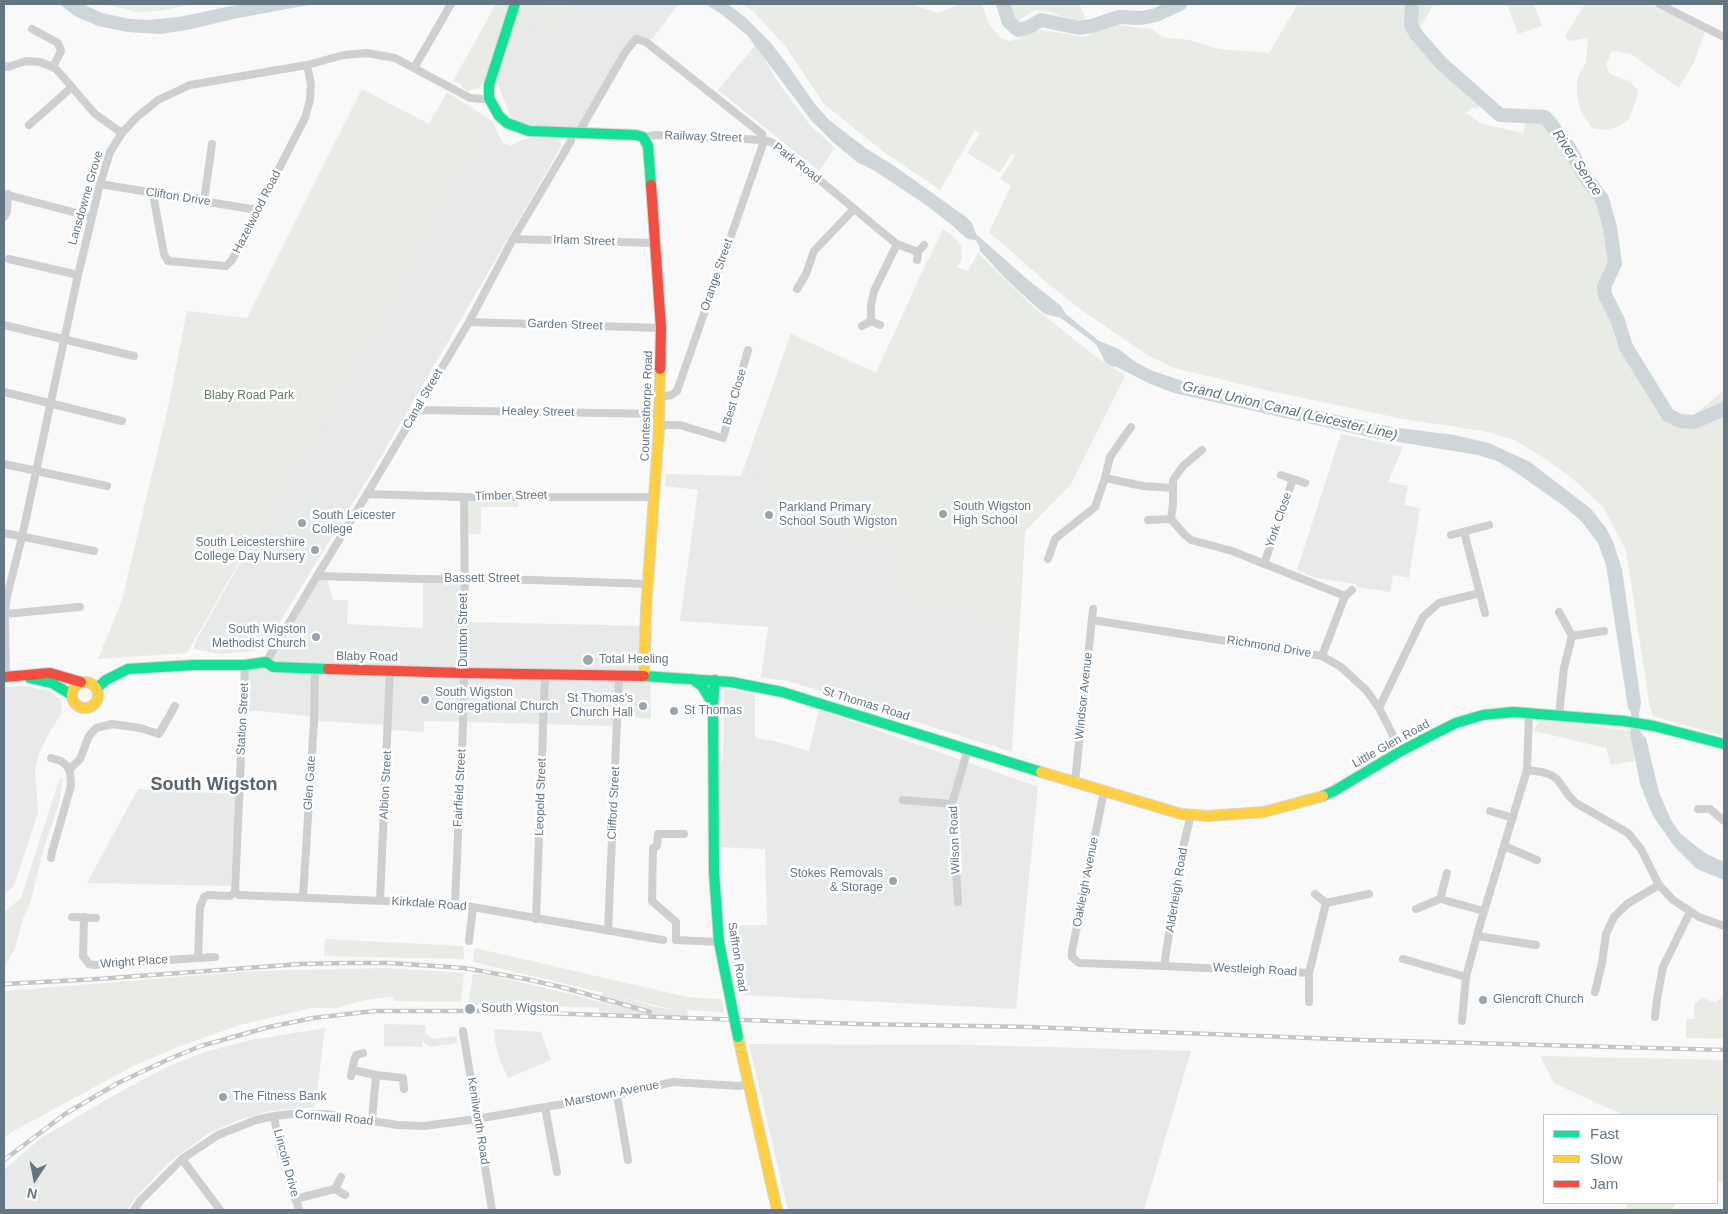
<!DOCTYPE html>
<html>
<head>
<meta charset="utf-8">
<style>
	body { margin:0 }
	#map { position:relative; width:1728px; height:1214px; overflow:hidden; background:#f9f9f9; font-family:Helvetica,sans-serif }
	canvas { display:block }
	.frame { position:absolute; inset:0; border:5px solid #657683; pointer-events:none }
	.legend { position:absolute; left:1543px; top:1114px; width:175px; height:90px; box-sizing:border-box; background:#fff; border:1px solid #c1c8cd; margin:0; padding:6px 9px; list-style:none; font-size:15px; color:#657683 }
	.legend li { display:flex; align-items:center; gap:10px; height:25px }
	.legend b { width:25px; border:1px solid #c1c8cd }
	.north { position:absolute; left:10px; top:1154px; width:50px; height:50px; -webkit-text-stroke:4px #fff; paint-order:stroke; rotate:191deg; font-size:14px; font-weight:700; line-height:20px; text-align:center; color:#657683 }
	.north::after { content:''; display:block; margin:auto; width:18px; height:22px; background:#657683; clip-path:polygon(50% 0,100% 100%,50% 72%,0 100%) }
</style>
</head>
<body>
<div id="map">
<canvas width="1728" height="1214"></canvas>
<div class="frame"></div>
<ul class="legend">
<li><b style="height:6px;background:#16e098"></b>Fast</li>
<li><b style="height:6px;background:#ffcf43"></b>Slow</li>
<li><b style="height:6px;background:#f24e42"></b>Jam</li>
</ul>
<div class="north">N</div>
</div>
<script>
const g = document.querySelector('canvas').getContext('2d');
g.lineJoin = 'round';
function paint(path, color) {
  g.fillStyle = color;
  g.fill(path, 'evenodd');
}
function poly(rows) {
  const path = new Path2D();
  for (const r of rows) {
    if (r.length === 3) {
      path.moveTo(r[0] + r[2], r[1]);
      path.arc(r[0], r[1], r[2], 0, 2 * Math.PI);
      continue;
    }
    path.moveTo(r[0], r[1]);
    for (let i = 2; i < r.length; i += 2) path.lineTo(r[i], r[i + 1]);
  }
  return path;
}
function stroke(path, color, width, dash) {
  g.strokeStyle = color;
  g.lineWidth = width;
  g.lineCap = dash ? 'butt' : 'round';
  g.setLineDash(dash || []);
  g.stroke(path);
}
function label(font, color, halo, rows, align = 'center') {
  g.font = font + ' Helvetica,sans-serif';
  g.lineWidth = 5;
  g.setLineDash([]);
  g.textBaseline = 'middle';
  g.strokeStyle = halo;
  g.fillStyle = color;
  for (const [text, x, y, turn = 0] of rows) {
    g.save();
    g.translate(x, y);
    g.rotate((+turn || 0) * Math.PI / 180);
    g.textAlign = isNaN(turn) ? turn : align;
    if (halo) g.strokeText(text, 0, 0);
    g.fillText(text, 0, 0);
    g.restore();
  }
}
paint(poly([
	[521,4,679,4,653,38,634,45,579,132,515,127,496,80],
	[756,44,777,81,810,125,835,148,819,171,718,90],
	[491,120,503,143,511,146,518,141,531,138,558,139,561,142,561,147,382,455,278,625,254,651,222,654,193,649,197,639],
	[978,253,1033,307,1095,356,1125,376,1071,484,1025,531,1012,752,788,681,761,677,768,627,680,621,698,490,665,486,666,474,741,476,791,334,876,373,928,259,968,271],
	[1341,434,1403,447,1388,482,1408,486,1404,505,1420,508,1409,578,1393,575,1390,592,1356,587,1356,584,1316,578,1297,570],
	[317,576,327,580,333,600,348,600,347,624,423,628,423,579,464,579,465,622,653,626,650,666,651,719,618,716,617,726,424,721,424,732,388,730,388,725,314,721,314,717,260,711,243,711,245,665,266,662],
	[24,686,49,691,56,696,61,702,62,712,51,730,40,751,35,770,38,813,15,883,12,888,4,895,4,687],
	[724,688,755,695,755,738,774,741,809,751,819,710,1038,787,1016,1009,743,995,728,948,728,925,767,925,765,849,714,847,712,781,723,759],
	[138,789,236,794,231,886,87,883],
	[603,992,659,1008,687,1010,689,1020,600,1017,599,1008,618,1008,600,1002],
	[384,1024,426,1025,426,1034,432,1039,456,1036,457,1043,430,1047,423,1041,422,1047,384,1046],
	[325,1028,315,1107,270,1111,241,1119,209,1133,168,1163,137,1196,127,1210,4,1210,4,1170,41,1138,120,1092,167,1067,205,1052,251,1040],
	[494,1029,541,1032,551,1060,508,1078,499,1058,494,1036],
	[749,1044,979,1045,1191,1051,1144,1210,788,1210]
]), '#e8e9e9');
paint(poly([
	[105,4,194,4,160,11,137,12],
	[496,4,511,4,486,78,479,88,467,91,463,88,459,83,453,81],
	[524,4,538,4,535,6,525,34,521,42,517,44,511,43,509,40],
	[541,4,574,4,541,40,538,40,544,23],
	[743,4,911,4,938,13,958,5,979,4,982,5,988,22,993,29,1000,37,1009,41,1019,39,1031,30,1041,30,1085,37,1098,31,1108,24,1151,29,1162,37,1189,40,1219,49,1269,53,1298,4,1434,4,1421,26,1422,36,1442,70,1475,92,1484,102,1477,109,1473,107,1470,109,1469,111,1465,112,1482,124,1524,133,1525,122,1535,110,1541,109,1555,116,1564,129,1576,156,1597,191,1609,248,1608,293,1612,311,1624,345,1637,360,1641,379,1655,401,1667,410,1679,415,1692,417,1724,390,1724,736,1653,716,1649,702,1626,550,1603,507,1574,480,1546,459,1514,440,1484,431,1403,419,1261,389,1174,368,1147,355,1080,309,1046,282,989,232,1011,186,1000,179,1015,156,1012,154,999,173,967,153,980,133,975,130,940,190,884,152,824,104,786,47,754,12],
	[996,4,1079,4,1085,16,1084,20,1070,21,1051,12,1034,10,1016,23,1011,25,1004,22],
	[1507,4,1534,4,1542,26,1518,34],
	[1585,4,1649,4,1705,32,1694,62,1679,88,1631,54,1612,51,1606,65,1610,74,1630,82,1637,89,1638,94,1629,119,1617,127,1605,130,1592,128,1587,121,1580,108,1577,95,1577,82,1580,72,1586,63,1588,42,1587,38,1569,41,1565,36],
	[362,89,429,124,447,92,491,120,459,177,395,300,231,576,187,653,98,659,122,600,168,407,187,311,247,318],
	[943,229,954,237,961,246,962,252,962,260,956,267,968,271,978,253,1033,307,1095,356,1125,376,1071,484,1025,531,1017,671,1002,663,1001,657,1005,642,1006,627,891,593,902,552,842,534,841,536,777,529,782,489,759,485,762,443,755,437,791,334,876,373],
	[466,496,518,498,519,507,481,507,481,534,466,534],
	[1545,720,1631,731,1635,761,1611,765,1606,748,1534,731,1538,722],
	[60,777,63,780,59,804,45,844,30,904,23,918,15,948,4,968,4,912,21,898],
	[325,939,463,946,464,959,324,956],
	[475,948,687,997,722,999,724,1012,676,1010,473,962],
	[386,968,464,973,461,1002,394,1001,393,997,386,997,365,1000,336,1008,312,1008,240,1025,180,1046,135,1065,10,1133,4,1139,4,991,254,971],
	[473,974,494,976,575,995,620,1008,468,1005],
	[1724,994,1724,1039,1686,1038,1686,1019,1694,1019,1694,1004,1703,997,1710,1001,1717,1002],
	[1540,1056,1724,1060,1724,1184,1717,1181,1717,1115,1623,1115,1554,1083],
	[1629,1203,1675,1203,1672,1210,1625,1210]
]), '#e8ebe6');
paint(poly([
	[59,4,83,4,102,13,130,19,148,20,179,17,241,4,314,4,238,18,187,30,160,34,127,32,98,26,75,16],
	[705,4,728,4,746,18,771,43,787,64,814,103,829,120,867,149,893,165,966,217,972,223,976,234,1027,279,1061,306,1066,314,1099,341,1119,349,1134,361,1150,370,1186,382,1392,427,1454,435,1489,443,1530,462,1591,509,1606,528,1612,539,1622,569,1641,703,1639,714,1641,733,1646,738,1659,792,1671,820,1680,833,1693,844,1707,854,1724,862,1724,880,1697,869,1674,846,1653,816,1645,797,1640,783,1630,733,1631,729,1631,713,1628,708,1606,565,1598,543,1582,522,1565,507,1514,471,1497,461,1478,455,1374,438,1174,393,1148,383,1117,367,1111,366,1105,362,1096,344,1061,318,1045,314,1034,305,1007,280,980,251,979,245,975,240,967,239,953,226,926,205,875,171,857,162,833,142,811,120,747,35,720,13]
]), '#ced6d9');
stroke(poly([
	[1003,4,1009,22,1018,30,1029,27,1041,20,1079,28,1092,26,1119,17,1141,18,1156,15,1180,4],
	[1412,4,1411,25,1416,34,1441,63,1500,115,1545,117,1568,146,1584,175,1602,199,1610,228,1615,263,1604,287,1605,295,1618,321,1626,347,1668,415,1680,421,1694,422,1724,409]
]), '#ced6d9', 14);
const fast = poly([
	[515,4,489,85,489,98,499,116,507,123,529,131,636,135,643,137,648,146,651,185],
	[644,676,731,682,782,692,1041,772],
	[30,678,52,683,72,695],
	[692,679,702,686,713,704],
	[715,680,713,704,714,872,719,942,731,1002],
	[97,688,106,680,128,669,194,665,245,665,266,662,273,667,328,669],
	[1323,796,1334,791,1401,751,1430,736,1456,723,1483,715,1514,712,1624,721,1654,726,1724,744]
]);
const slow = poly([
	[644,676,646,609,659,427,660,369],
	[85,695,13],
	[1041,772,1181,814,1208,816,1264,812,1323,796],
	[738,1037,777,1210]
]);
const jam = poly([
	[651,185,661,328,660,369],
	[328,669,464,673,644,676],
	[4,677,50,673,81,682]
]);
stroke(fast, '#d5d6d7', 12);
stroke(slow, '#d5d6d7', 12);
stroke(jam, '#d5d6d7', 12);
stroke(poly([
	[1659,4,1724,37],
	[32,29,58,43,61,51,53,67],
	[4,66,8,67,26,61,40,62,53,67,58,71,95,114,122,133],
	[414,68,451,4],
	[29,125,72,87],
	[579,132,626,51,636,39,640,40,646,42,762,134,763,140,771,142,804,167,888,237,897,244,918,252],
	[643,137,656,135,763,140,762,147,677,391,671,395,660,397],
	[100,184,257,210],
	[4,194,92,217],
	[153,194,164,254,168,261,226,266,232,260,305,118,310,100,311,84,307,65],
	[204,201,212,144],
	[4,217,7,212,8,194],
	[513,239,655,243],
	[9,259,78,275],
	[917,260,918,252,924,245],
	[797,289,806,274,814,251,854,209],
	[871,321,871,305,874,291,897,244],
	[469,322,661,328],
	[4,325,134,356],
	[862,326,871,321,880,325],
	[4,392,122,421],
	[417,410,660,414],
	[659,427,667,425,680,425,723,438,748,350],
	[1202,450,1183,466,1173,480,1173,504,1171,519,1185,535,1191,540,1232,551,1345,596],
	[4,464,107,486],
	[1281,475,1293,479],
	[1105,478,1110,457,1131,427],
	[367,494,464,497,655,497],
	[1148,520,1171,519],
	[1464,532,1485,613],
	[4,533,94,551],
	[1451,535,1489,525],
	[1048,559,1055,539,1095,507,1105,478,1143,486,1173,488],
	[1264,564,1293,479,1305,483],
	[317,576,423,579,533,580,648,584],
	[1559,612,1572,636],
	[5,614,80,607],
	[1092,620,1322,656,1341,667,1366,690,1379,708,1401,751],
	[1322,656,1345,596,1352,590],
	[266,662,317,576,367,494,469,322,513,239,571,141,572,132],
	[6,677,5,614,7,596,22,537,78,275,100,184,110,152,122,133,136,118,158,100,190,85,307,65,344,55,367,53,395,58,470,98,483,99,489,98],
	[1379,708,1423,617,1439,603,1480,593],
	[1559,715,1564,668,1572,636,1604,631],
	[51,758,61,761,67,766,70,771,71,786,52,852,51,858],
	[69,770,80,759,89,736,96,728,112,724,140,728,159,734,175,706],
	[1527,770,1542,772,1551,775,1557,779,1569,796,1576,803,1628,833,1641,849,1659,885,1673,900,1699,917,1724,926],
	[1075,782,1093,609],
	[1104,791,1072,951,1072,957,1079,963,1164,966,1309,973,1326,903,1369,894],
	[903,800,952,804],
	[1698,809,1710,809,1724,821],
	[1490,811,1513,818],
	[684,834,658,834,657,846,653,848,652,901,676,922,676,940,719,942],
	[1504,846,1537,860],
	[235,892,245,665],
	[1315,894,1326,903],
	[303,897,314,721,315,668],
	[1440,899,1484,911],
	[380,900,390,670],
	[958,902,952,804,968,749],
	[455,904,463,725,465,622,464,497],
	[1416,909,1440,899,1447,873],
	[72,917,96,918],
	[84,917,83,956,89,964,95,965,198,958,200,907,204,897,208,895,230,896,235,892,239,895,455,904,663,940],
	[536,919,545,675],
	[608,931,619,675],
	[1477,936,1536,945],
	[469,941,473,907],
	[198,958,215,957],
	[1403,959,1466,977],
	[1164,966,1182,851,1191,815],
	[1595,992,1602,963,1606,934,1614,917,1627,904,1659,885],
	[1309,1002,1309,973],
	[1655,1017,1657,999,1663,967,1690,912],
	[1462,1021,1466,977,1479,928,1527,770,1529,713],
	[463,1031,492,1210],
	[353,1070,376,1075,372,1120],
	[376,1075,403,1078,404,1089],
	[351,1076,354,1061,356,1055,363,1053],
	[617,1095,628,1160],
	[545,1107,557,1172],
	[274,1116,280,1150,299,1210],
	[182,1159,220,1210],
	[335,1189,341,1177],
	[295,1199,335,1189,345,1195],
	[134,1210,140,1201,182,1159,218,1135,256,1120,274,1116,292,1114,326,1114,398,1125,424,1126,477,1119,545,1107,617,1095,673,1082,739,1086,748,1084]
]), '#cecfd0', 8);
stroke(fast, '#16e098', 10);
stroke(slow, '#ffcf43', 10);
stroke(jam, '#f24e42', 10);
const rail = poly([
	[4,984,98,979,301,964,345,963,390,963,464,968,526,979,565,988,650,1012],
	[4,1160,65,1114,118,1083,169,1059,201,1046,269,1027,313,1018,375,1011,486,1011,860,1024,1029,1027,1362,1040,1724,1050]
]);
stroke(rail, '#c3c5c6', 4.5);
stroke(rail, '#fff', 2.5, [8]);
const fastBridge = poly([
	[731,1002,738,1037]
]);
stroke(fastBridge, '#d5d6d7', 12, []);
stroke(fastBridge, '#16e098', 10);
for (const [x, y, r, color] of [
	[943,514,5,"#99a4ac"],
	[769,515,5,"#99a4ac"],
	[302,523,5,"#99a4ac"],
	[315,550,5,"#99a4ac"],
	[316,637,5,"#99a4ac"],
	[588,660,6,"#99a4ac"],
	[425,700,5,"#99a4ac"],
	[643,706,5,"#99a4ac"],
	[674,711,5,"#99a4ac"],
	[893,881,5,"#99a4ac"],
	[1483,1000,5,"#99a4ac"],
	[470,1009,6,"#99a4ac"],
	[223,1097,5,"#99a4ac"]
]) {
  const dot = new Path2D();
  dot.arc(x, y, r, 0, 2 * Math.PI);
  g.fillStyle = color;
  g.fill(dot);
  stroke(dot, '#fff', 2);
}
label('12px', '#657683', '#fff', [
	["Railway Street",703,137,2],
	["Park Road",797,163,38],
	["Clifton Drive",178,197,9],
	["Lansdowne Grove",86,198,-74],
	["Hazelwood Road",257,212,-63],
	["Irlam Street",584,241,2],
	["Orange Street",717,275,-71],
	["Garden Street",565,325,2],
	["Best Close",735,397,-74],
	["Canal Street",423,399,-60],
	["Countesthorpe Road",647,406,-88],
	["Healey Street",538,412,1],
	["Timber Street",511,496,-1],
	["York Close",1279,520,-71],
	["Bassett Street",482,579],
	["Dunton Street",464,630,-90],
	["Richmond Drive",1269,647,9],
	["Blaby Road",367,657,1],
	["Windsor Avenue",1084,696,-84],
	["St Thomas Road",866,704,17],
	["Station Street",243,719,-87],
	["Little Glen Road",1391,744,-29],
	["Glen Gate",310,783,-86],
	["Albion Street",386,785,-87],
	["Fairfield Street",460,788,-87],
	["Leopold Street",541,797,-88],
	["Clifford Street",614,803,-87],
	["Wilson Road",955,840,-92],
	["Oakleigh Avenue",1086,882,-79],
	["Alderleigh Road",1177,890,-81],
	["Kirkdale Road",429,904,4],
	["Saffron Road",737,957,81],
	["Wright Place",134,962,-4],
	["Westleigh Road",1255,970,3],
	["Marstown Avenue",612,1094,-11],
	["Cornwall Road",334,1118,5],
	["Kenilworth Road",478,1121,81],
	["Lincoln Drive",286,1163,75]
]);
label('12px', '#687a64', '#fff', [
	["Blaby Road Park",249,396]
]);
label('12px', '#657683', '#fff', [
	["South Wigston",953,507],
	["High School",953,521],
	["Parkland Primary",779,508],
	["School South Wigston",779,522],
	["South Leicester",312,516],
	["College",312,530],
	["South Leicestershire",305,543,"right"],
	["College Day Nursery",305,557,"right"],
	["South Wigston",306,630,"right"],
	["Methodist Church",306,644,"right"],
	["Total Heeling",599,660],
	["South Wigston",435,693],
	["Congregational Church",435,707],
	["St Thomas's",633,699,"right"],
	["Church Hall",633,713,"right"],
	["St Thomas",684,711],
	["Stokes Removals",883,874,"right"],
	["& Storage",883,888,"right"],
	["Glencroft Church",1493,1000],
	["South Wigston",481,1009],
	["The Fitness Bank",233,1097]
], 'left');
label('italic 14px', '#60757c', '#fff', [
	["River Sence",1577,163,56],
	["Grand Union Canal (Leicester Line)",1290,411,13]
]);
label('bold 18px', '#57646e', '#fff', [
	["South Wigston",214,785]
]);
</script>
</body>
</html>
